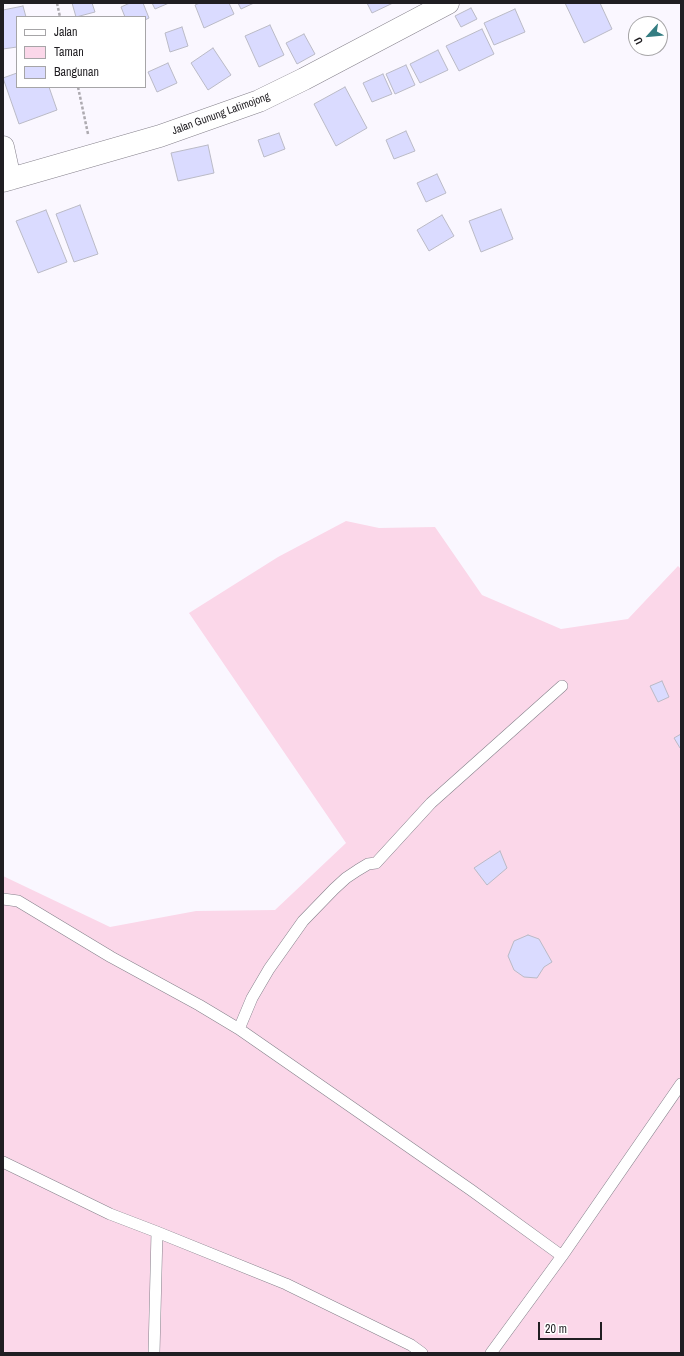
<!DOCTYPE html>
<html>
<head>
<meta charset="utf-8">
<style>
	body { margin:0 }
	#map { position:relative; width:684px; height:1356px; overflow:hidden; background:#faf7ff; font-family:"Archivo Narrow",sans-serif }
	canvas { display:block }
	.frame { position:absolute; inset:0; border:4px solid #201e22; pointer-events:none }
	.legend { position:absolute; left:16px; top:16px; width:130px; height:72px; box-sizing:border-box; background:#fff; border:1px solid #a6a5a7; margin:0; padding:5px 7px; list-style:none; font-size:12px; color:#201e22 }
	.legend li { display:flex; align-items:center; gap:8px; height:20px }
	.legend b { width:20px; border:1px solid #a6a5a7 }
	.north { position:absolute; left:628px; top:16px; width:40px; height:40px; box-sizing:border-box; background:#fff; border:1px solid #a6a5a7; border-radius:50%; rotate:243deg; font-size:11px; font-weight:700; line-height:16px; text-align:center; color:#201e22 }
	.north::after { content:''; display:block; margin:auto; width:14px; height:18px; background:#347d82; clip-path:polygon(50% 0,100% 100%,50% 72%,0 100%) }
	.scale { position:absolute; left:538px; top:1322px; width:64px; height:18px; box-sizing:border-box; border:2px solid #201e22; border-top:0; padding-left:5px; font-size:12px; line-height:14px; white-space:nowrap; color:#201e22; -webkit-text-stroke:3px #fff; paint-order:stroke }
</style>
</head>
<body>
<div id="map">
<canvas width="684" height="1356"></canvas>
<div class="frame"></div>
<ul class="legend">
<li><b style="height:5px;background:#fff"></b>Jalan</li>
<li><b style="height:11px;background:#fbd7e9"></b>Taman</li>
<li><b style="height:11px;background:#dadbff"></b>Bangunan</li>
</ul>
<div class="north">U</div>
<div class="scale">20 m</div>
</div>
<script>
const g = document.querySelector('canvas').getContext('2d');
g.lineJoin = 'round';
function paint(path, color) {
  g.fillStyle = color;
  g.fill(path, 'evenodd');
}
function poly(rows) {
  const path = new Path2D();
  for (const r of rows) {
    path.moveTo(r[0], r[1]);
    for (let i = 2; i < r.length; i += 2) path.lineTo(r[i], r[i + 1]);
  }
  return path;
}
function stroke(path, color, width, dash) {
  g.strokeStyle = color;
  g.lineWidth = width;
  g.lineCap = dash ? 'butt' : 'round';
  g.setLineDash(dash || []);
  g.stroke(path);
}
function label(font, color, halo, rows, align = 'center') {
  g.font = font + ' "Archivo Narrow",sans-serif';
  g.lineWidth = 3;
  g.setLineDash([]);
  g.textBaseline = 'middle';
  g.strokeStyle = halo;
  g.fillStyle = color;
  for (const [text, x, y, turn = 0] of rows) {
    g.save();
    g.translate(x, y);
    g.rotate((+turn || 0) * Math.PI / 180);
    g.textAlign = isNaN(turn) ? turn : align;
    if (halo) g.strokeText(text, 0, 0);
    g.fillText(text, 0, 0);
    g.restore();
  }
}
paint(poly([
	[346,521,379,528,435,527,482,595,561,629,628,619,678,566,681,569,681,1353,3,1353,3,876,110,927,196,911,275,910,346,843,189,613,278,557]
]), '#fbd7e9');
const building = poly([
	[72,3,92,3,95,12,76,17,72,3],
	[130,3,143,3,149,18,145,20,145,17,125,17,121,7,130,3],
	[152,3,169,3,155,9,152,3],
	[200,3,229,3,234,14,204,28,195,5,200,3],
	[238,3,254,3,241,9,238,3],
	[367,3,393,3,372,13,367,3],
	[565,3,600,3,612,29,584,43,565,3],
	[23,6,26,17,17,17,17,47,3,49,3,10,23,6],
	[471,8,477,19,461,27,455,16,471,8],
	[515,9,525,32,494,45,484,23,515,9],
	[270,25,284,55,259,67,245,36,270,25],
	[182,27,188,46,170,52,165,33,182,27],
	[482,29,494,54,459,71,446,46,482,29],
	[304,34,315,54,297,64,286,43,304,34],
	[213,48,231,75,208,90,191,63,213,48],
	[438,50,448,70,420,83,410,64,438,50],
	[168,63,177,83,157,92,148,72,168,63],
	[406,65,415,85,395,94,386,74,406,65],
	[17,73,17,87,49,87,57,110,19,124,3,78,17,73],
	[383,74,392,94,372,102,363,83,383,74],
	[345,87,367,128,336,146,314,104,345,87],
	[406,131,415,151,394,159,386,140,406,131],
	[279,133,285,149,264,157,258,140,279,133],
	[208,145,214,173,178,181,171,153,208,145],
	[437,174,446,193,426,202,417,183,437,174],
	[80,205,98,254,74,262,56,214,80,205],
	[501,209,513,239,481,252,469,221,501,209],
	[46,210,67,262,38,273,16,221,46,210],
	[442,215,454,236,429,251,417,230,442,215],
	[662,681,669,697,658,702,650,686,662,681],
	[681,734,681,748,680,748,674,738,681,734],
	[500,851,507,868,487,885,474,868,500,851],
	[528,935,539,939,552,962,544,967,537,978,524,977,514,970,508,956,514,941,528,935]
]);
paint(building, '#dadbff');
stroke(building, '#babac6', 1);
const lane = poly([
	[562,686,431,803,376,863,368,864,358,870,346,878,334,889,303,921,269,969,252,998,239,1029,471,1190,562,1256,681,1084],
	[3,899,18,901,111,957,199,1005,239,1029],
	[3,1162,110,1214,157,1232,286,1284,411,1345,422,1353],
	[154,1353,157,1232],
	[491,1353,562,1256]
]);
const street = poly([
	[3,147,10,179],
	[3,181,160,136,259,101,304,79,448,3]
]);
stroke(lane, '#85818b', 12);
stroke(street, '#85818b', 23);
stroke(poly([
	[57,3,60,17],
	[78,87,88,134]
]), '#adaab0', 2.5, [3, 2]);
stroke(lane, '#fff', 11);
stroke(street, '#fff', 22);
label('11px', '#201e22', '#fff', [
	["Jalan Gunung Latimojong",221,114,-20]
]);
</script>
</body>
</html>
